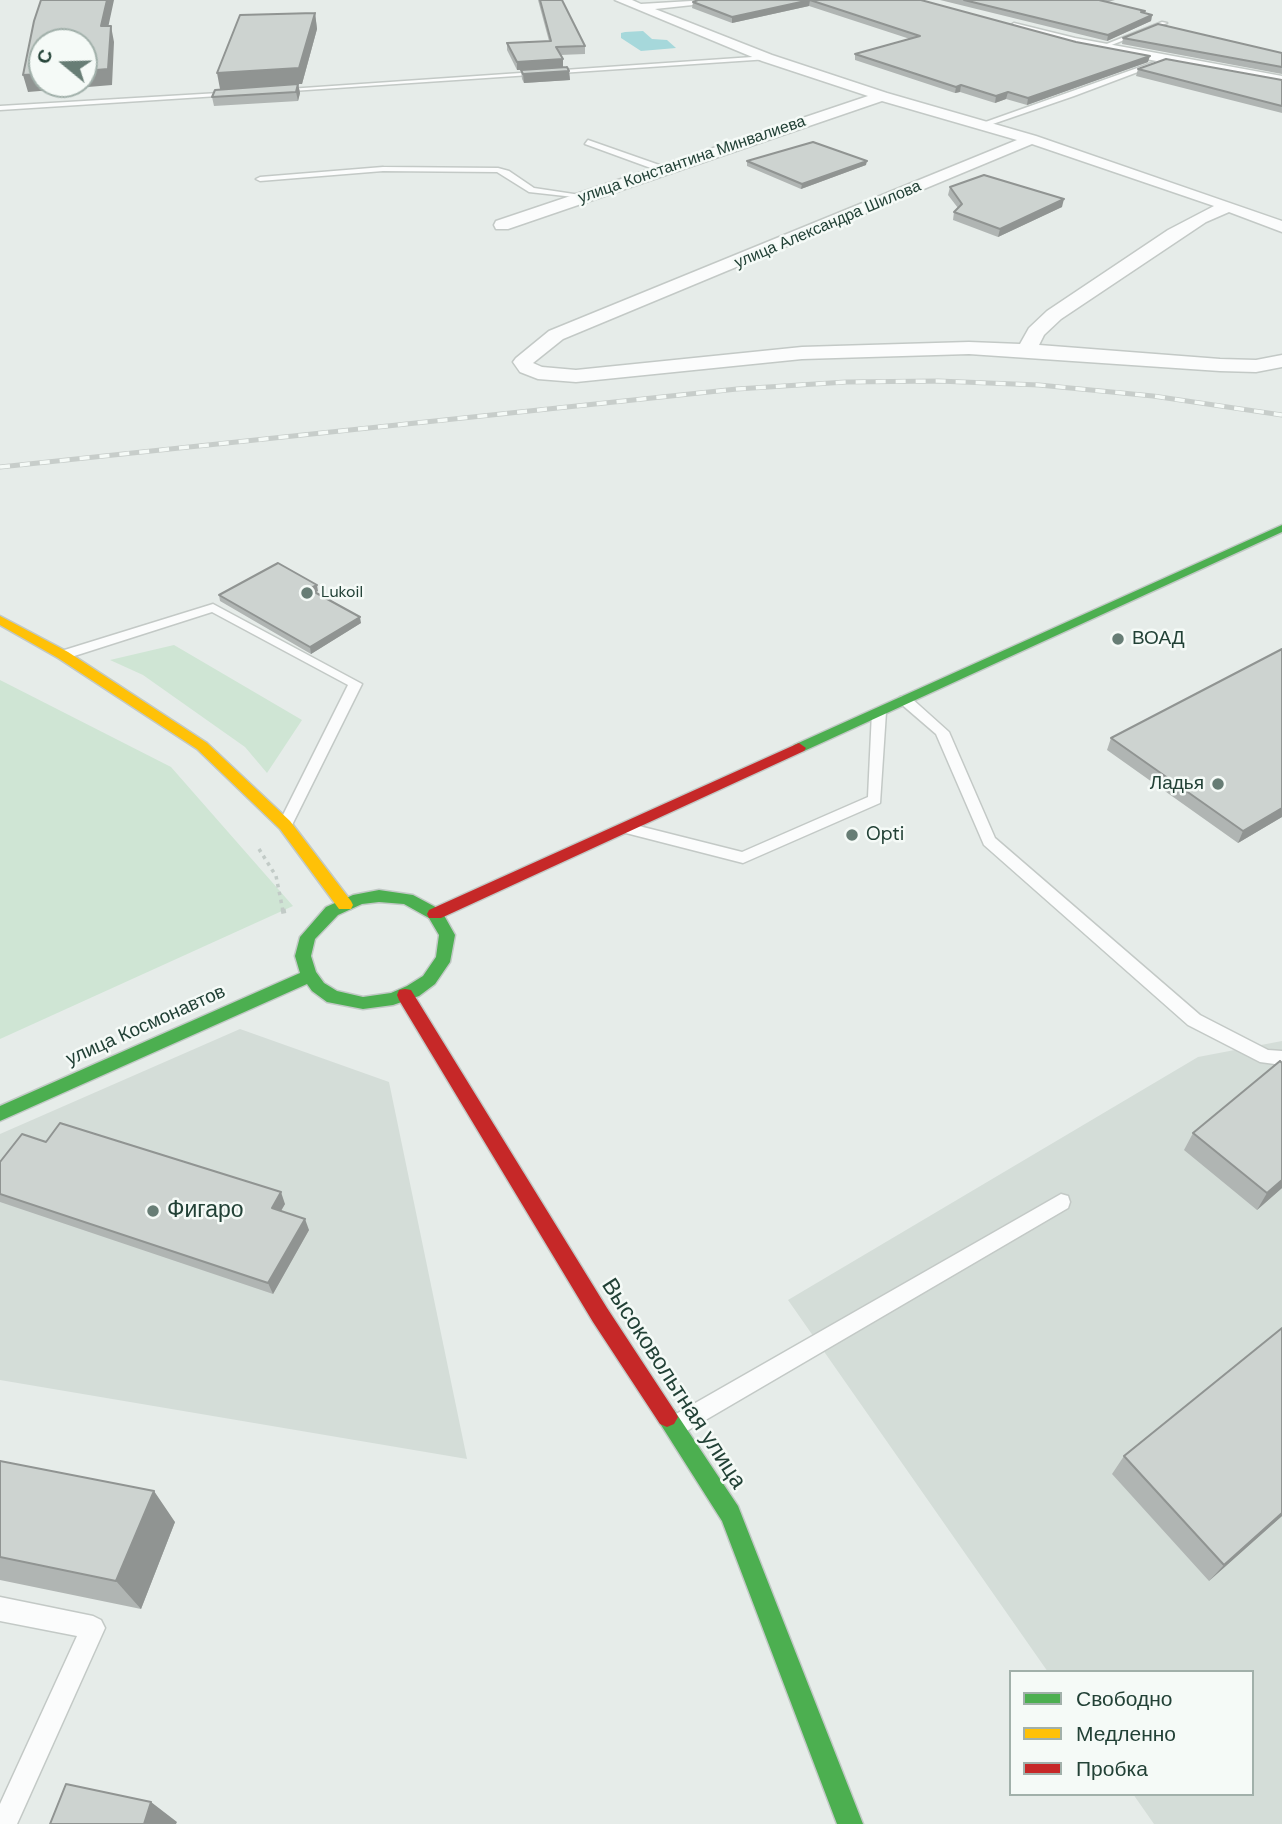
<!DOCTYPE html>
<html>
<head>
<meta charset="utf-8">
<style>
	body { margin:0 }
	#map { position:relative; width:1282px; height:1824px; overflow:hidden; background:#e6ece9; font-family:"DM Sans",sans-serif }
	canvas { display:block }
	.legend { position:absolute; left:1009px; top:1670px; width:245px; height:126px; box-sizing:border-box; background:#f5faf7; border:2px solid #a1b0aa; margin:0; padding:9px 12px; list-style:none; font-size:21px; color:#224136 }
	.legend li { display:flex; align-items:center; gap:14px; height:35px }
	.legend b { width:35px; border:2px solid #a1b0aa }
	.north { position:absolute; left:28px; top:28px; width:70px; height:70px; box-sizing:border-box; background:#f5faf7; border:2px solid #a1b0aa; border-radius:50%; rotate:289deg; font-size:19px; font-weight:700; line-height:28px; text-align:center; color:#224136 }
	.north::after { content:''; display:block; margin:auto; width:24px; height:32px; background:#677d75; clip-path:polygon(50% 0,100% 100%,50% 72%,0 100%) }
</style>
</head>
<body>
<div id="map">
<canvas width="1282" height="1824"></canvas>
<ul class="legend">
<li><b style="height:9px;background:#4caf50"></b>Свободно</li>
<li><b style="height:9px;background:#ffc107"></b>Медленно</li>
<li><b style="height:9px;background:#c62828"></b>Пробка</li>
</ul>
<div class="north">С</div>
</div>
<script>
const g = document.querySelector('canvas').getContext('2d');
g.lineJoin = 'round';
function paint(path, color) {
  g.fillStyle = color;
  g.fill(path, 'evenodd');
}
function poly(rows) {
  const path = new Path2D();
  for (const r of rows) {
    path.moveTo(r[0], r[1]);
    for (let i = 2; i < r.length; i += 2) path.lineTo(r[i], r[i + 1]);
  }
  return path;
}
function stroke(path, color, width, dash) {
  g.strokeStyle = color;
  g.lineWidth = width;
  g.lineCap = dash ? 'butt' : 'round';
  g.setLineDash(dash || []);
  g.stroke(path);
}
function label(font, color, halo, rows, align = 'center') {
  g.font = font + ' "DM Sans",sans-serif';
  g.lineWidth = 5;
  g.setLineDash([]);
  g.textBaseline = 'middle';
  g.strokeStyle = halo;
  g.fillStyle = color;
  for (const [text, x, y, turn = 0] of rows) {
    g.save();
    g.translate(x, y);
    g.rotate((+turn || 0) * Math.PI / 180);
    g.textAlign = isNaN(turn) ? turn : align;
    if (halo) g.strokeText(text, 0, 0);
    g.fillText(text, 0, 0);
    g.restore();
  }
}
paint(poly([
	[240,1029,389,1082,467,1459,0,1380,0,1134],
	[1282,1041,1282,1824,1154,1824,1133,1794,1252,1794,1252,1672,1048,1672,788,1300,1198,1057]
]), '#d4ddd8');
paint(poly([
	[174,645,302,720,267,773,245,747,143,675,110,660],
	[0,680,171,767,293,906,0,1039]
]), '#cfe5d4');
paint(poly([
	[643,31,652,39,667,40,676,48,641,51,621,38,621,33,625,32]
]), '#a6d8db');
const lane = poly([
	[1162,22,1167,23,1104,48,1099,47,1162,22],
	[767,56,769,59,277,92,274,90,767,56],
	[1157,61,1159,64,1074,96,984,127,977,125,1157,61],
	[236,92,234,95,0,110,0,106,236,92],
	[588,140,665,167,666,169,659,171,585,144,588,140],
	[383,167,498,168,509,171,534,188,587,196,583,198,529,192,497,172,383,171,260,181,256,179,260,177,383,167],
	[213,604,362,684,290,829,285,830,278,825,348,685,212,612,68,658,63,659,57,655,58,652,213,604],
	[905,696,910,697,949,732,995,838,1200,1015,1268,1050,1282,1051,1282,1065,1260,1062,1188,1025,984,845,936,734,900,703,898,700,900,697,905,696],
	[879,708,886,712,880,803,743,863,622,832,620,828,627,823,742,852,868,797,872,712,879,708],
	[1061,1194,1068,1196,1070,1202,1068,1208,685,1432,677,1435,669,1432,666,1425,669,1418,1061,1194],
	[0,1597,93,1616,101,1620,105,1628,17,1824,0,1824,0,1804,77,1636,0,1621,0,1597]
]);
const street = poly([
	[615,0,632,0,641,4,708,0,702,4,655,9,772,55,887,93,1036,136,1282,221,1282,232,1229,212,1206,222,1061,319,1044,335,1039,345,1220,359,1256,360,1282,355,1282,367,1256,372,1220,371,969,354,802,359,576,382,538,379,520,372,513,362,516,358,549,331,1017,140,882,101,508,229,496,229,494,225,496,221,868,96,762,61,615,0],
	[1032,144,1214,206,1168,230,1047,311,1029,328,1020,344,969,342,802,347,576,370,542,367,533,363,563,339,1032,144],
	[1014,23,1075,38,1282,76,1282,84,1075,46,1010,30,1008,27,1014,23]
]);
const fast = poly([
	[1282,525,1282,532,804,751,794,751,792,748,794,745,1282,525],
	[379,890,413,895,441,910,455,935,450,962,435,984,419,996,393,1005,363,1009,327,1002,312,991,307,984,0,1121,0,1106,300,973,295,956,300,937,326,907,353,895,379,890],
	[379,902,404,904,429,918,439,935,436,957,423,976,407,986,391,993,363,997,337,991,324,983,316,972,311,956,315,939,338,915,362,904,379,902],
	[667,1407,674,1410,738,1506,863,1824,837,1824,722,1521,656,1417,660,1410,667,1407]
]);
const slow = poly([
	[0,616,68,652,207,743,290,821,351,901,353,905,351,909,339,909,280,829,197,749,58,658,0,625,0,616]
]);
const jam = poly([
	[799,743,806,748,804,751,441,918,429,918,427,914,429,910,799,743],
	[405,989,411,990,607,1308,674,1410,678,1417,674,1424,667,1427,660,1424,593,1322,399,1000,397,995,399,990,405,989]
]);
stroke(lane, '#c3c9c6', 3);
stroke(street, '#c3c9c6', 3);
stroke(fast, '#c2c9c6', 3);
stroke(slow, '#c2c9c6', 3);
stroke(jam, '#c2c9c6', 3);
stroke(poly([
	[259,849,276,876,283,911]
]), '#c2cbc7', 3.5, [3.5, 4.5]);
stroke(poly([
	[283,909,284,914]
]), '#c2cbc7', 5, [4.5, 6]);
paint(lane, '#fbfcfc');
paint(street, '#fbfcfc');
paint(fast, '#4caf50');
paint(slow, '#ffc107');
paint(jam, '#c62828');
const rail = poly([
	[0,467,737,389,846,382,938,381,1039,385,1153,396,1282,415]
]);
stroke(rail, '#c7cdca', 5);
stroke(rail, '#f5faf7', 3.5, [10]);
paint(poly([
	[538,0,562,0,585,46,585,54,560,55,563,67,569,71,570,80,524,83,522,79,521,70,517,70,507,50,507,43,549,41],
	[698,0,921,0,1148,62,1027,105,1006,99,995,103,960,92,955,93,855,60,855,54,910,39,809,6,732,23,692,8,693,2],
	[940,0,1115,0,1108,2,1152,15,1151,21,1107,41],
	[315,13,317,29,302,84,298,84,300,93,298,101,214,106,212,97],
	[1123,38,1282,53,1282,74,1122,44],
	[1138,69,1282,80,1282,113,1136,76],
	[747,161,866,165,801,189,747,166],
	[950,187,1062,207,998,237,953,220,954,212,958,208,948,195],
	[318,591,315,593,361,623,311,654,220,601,219,595],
	[1111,738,1282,817,1238,843,1107,750],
	[1282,1063,1282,1188,1257,1210,1184,1150,1193,1133],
	[46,1142,285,1204,281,1211,309,1230,273,1294,0,1202,0,1162],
	[1124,1456,1282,1516,1209,1581,1112,1474],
	[0,1461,175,1522,141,1609,0,1580]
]), '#b0b5b3');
paint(poly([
	[107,0,114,0,105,42,101,26],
	[810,0,809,6,732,23,732,17],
	[315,13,317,29,302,84,298,84,300,93,298,101,296,92,220,89,217,73],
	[1152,15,1151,21,1107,41,1108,35],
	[111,26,114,42,112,85,28,92,23,75,42,74,42,84,84,84,84,71],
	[1150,56,1148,62,1027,105,1028,98],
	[563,59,563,68,517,70,517,62],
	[569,71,570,80,524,83,523,74],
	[961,85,960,92,955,93,956,87],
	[1008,92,1006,99,995,103,996,96],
	[867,161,866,165,801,189,802,184],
	[1064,199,1062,207,998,237,1000,229],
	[317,585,318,591,310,595,309,589],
	[360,617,361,623,311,654,310,647],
	[1282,808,1282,817,1238,843,1243,831],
	[1282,1180,1282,1188,1257,1210,1267,1193],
	[281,1192,285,1204,276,1219,272,1208],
	[305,1219,309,1230,273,1294,268,1283],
	[154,1491,175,1522,141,1609,116,1581],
	[1282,1513,1282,1516,1209,1581,1224,1565],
	[151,1802,177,1822,176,1824,144,1824]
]), '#909492');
const building = poly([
	[41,0,107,0,101,26,111,26,108,69,84,71,84,42,42,42,42,74,23,75,34,21,41,0],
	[540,0,562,0,585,46,556,47,563,59,517,62,507,43,551,41,540,0],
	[698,0,921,0,1076,42,1150,56,1028,98,1008,92,996,96,961,85,956,87,855,54,920,36,810,0,732,17,693,2,698,0],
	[964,0,1101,0,1099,0,1145,11,1141,12,1152,15,1108,35,964,0],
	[315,13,299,68,217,73,240,15,315,13],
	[1158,24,1282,53,1282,67,1123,38,1158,24],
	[1166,59,1282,80,1282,106,1138,69,1166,59],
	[567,67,569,71,523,74,521,70,567,67],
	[298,84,296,92,212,97,215,90,298,84],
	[813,142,867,161,802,184,747,161,813,142],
	[984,175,1064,199,1000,229,954,212,962,204,950,187,984,175],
	[278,563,317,585,309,589,360,617,310,647,219,595,278,563],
	[1282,649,1282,808,1243,831,1111,738,1282,649],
	[1280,1061,1282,1063,1282,1180,1267,1193,1193,1133,1280,1061],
	[60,1123,281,1192,272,1208,305,1219,268,1283,0,1194,0,1162,22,1134,46,1142,60,1123],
	[1282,1328,1282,1513,1224,1565,1124,1456,1282,1328],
	[0,1461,154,1491,116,1581,0,1557,0,1461],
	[66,1784,151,1802,144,1824,50,1824,66,1784]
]);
paint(building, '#cdd3d0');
stroke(building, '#909492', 2);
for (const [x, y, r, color] of [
	[307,593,7,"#677d75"],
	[1118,639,7,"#677d75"],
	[1218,784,7,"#677d75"],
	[852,835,7,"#677d75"],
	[153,1211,7,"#677d75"]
]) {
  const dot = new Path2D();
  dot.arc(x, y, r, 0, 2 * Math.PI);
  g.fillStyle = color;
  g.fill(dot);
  stroke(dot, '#f5faf7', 2.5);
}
label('16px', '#224136', '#f5faf7', [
	["улица Константина Минвалиева",692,160,-19],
	["улица Александра Шилова",828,225,-23]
]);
label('16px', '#224136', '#f5faf7', [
	["Lukoil",321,593]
], 'left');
label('19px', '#224136', '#f5faf7', [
	["ВОАД",1132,639],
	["Ладья",1204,784,"right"],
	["Opti",866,835]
], 'left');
label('19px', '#224136', '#f5faf7', [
	["улица Космонавтов",146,1026,-24]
]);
label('23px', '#224136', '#f5faf7', [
	["Фигаро",167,1211]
], 'left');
label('23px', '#224136', '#f5faf7', [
	["Высоковольтная улица",673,1384,57]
]);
</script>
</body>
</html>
